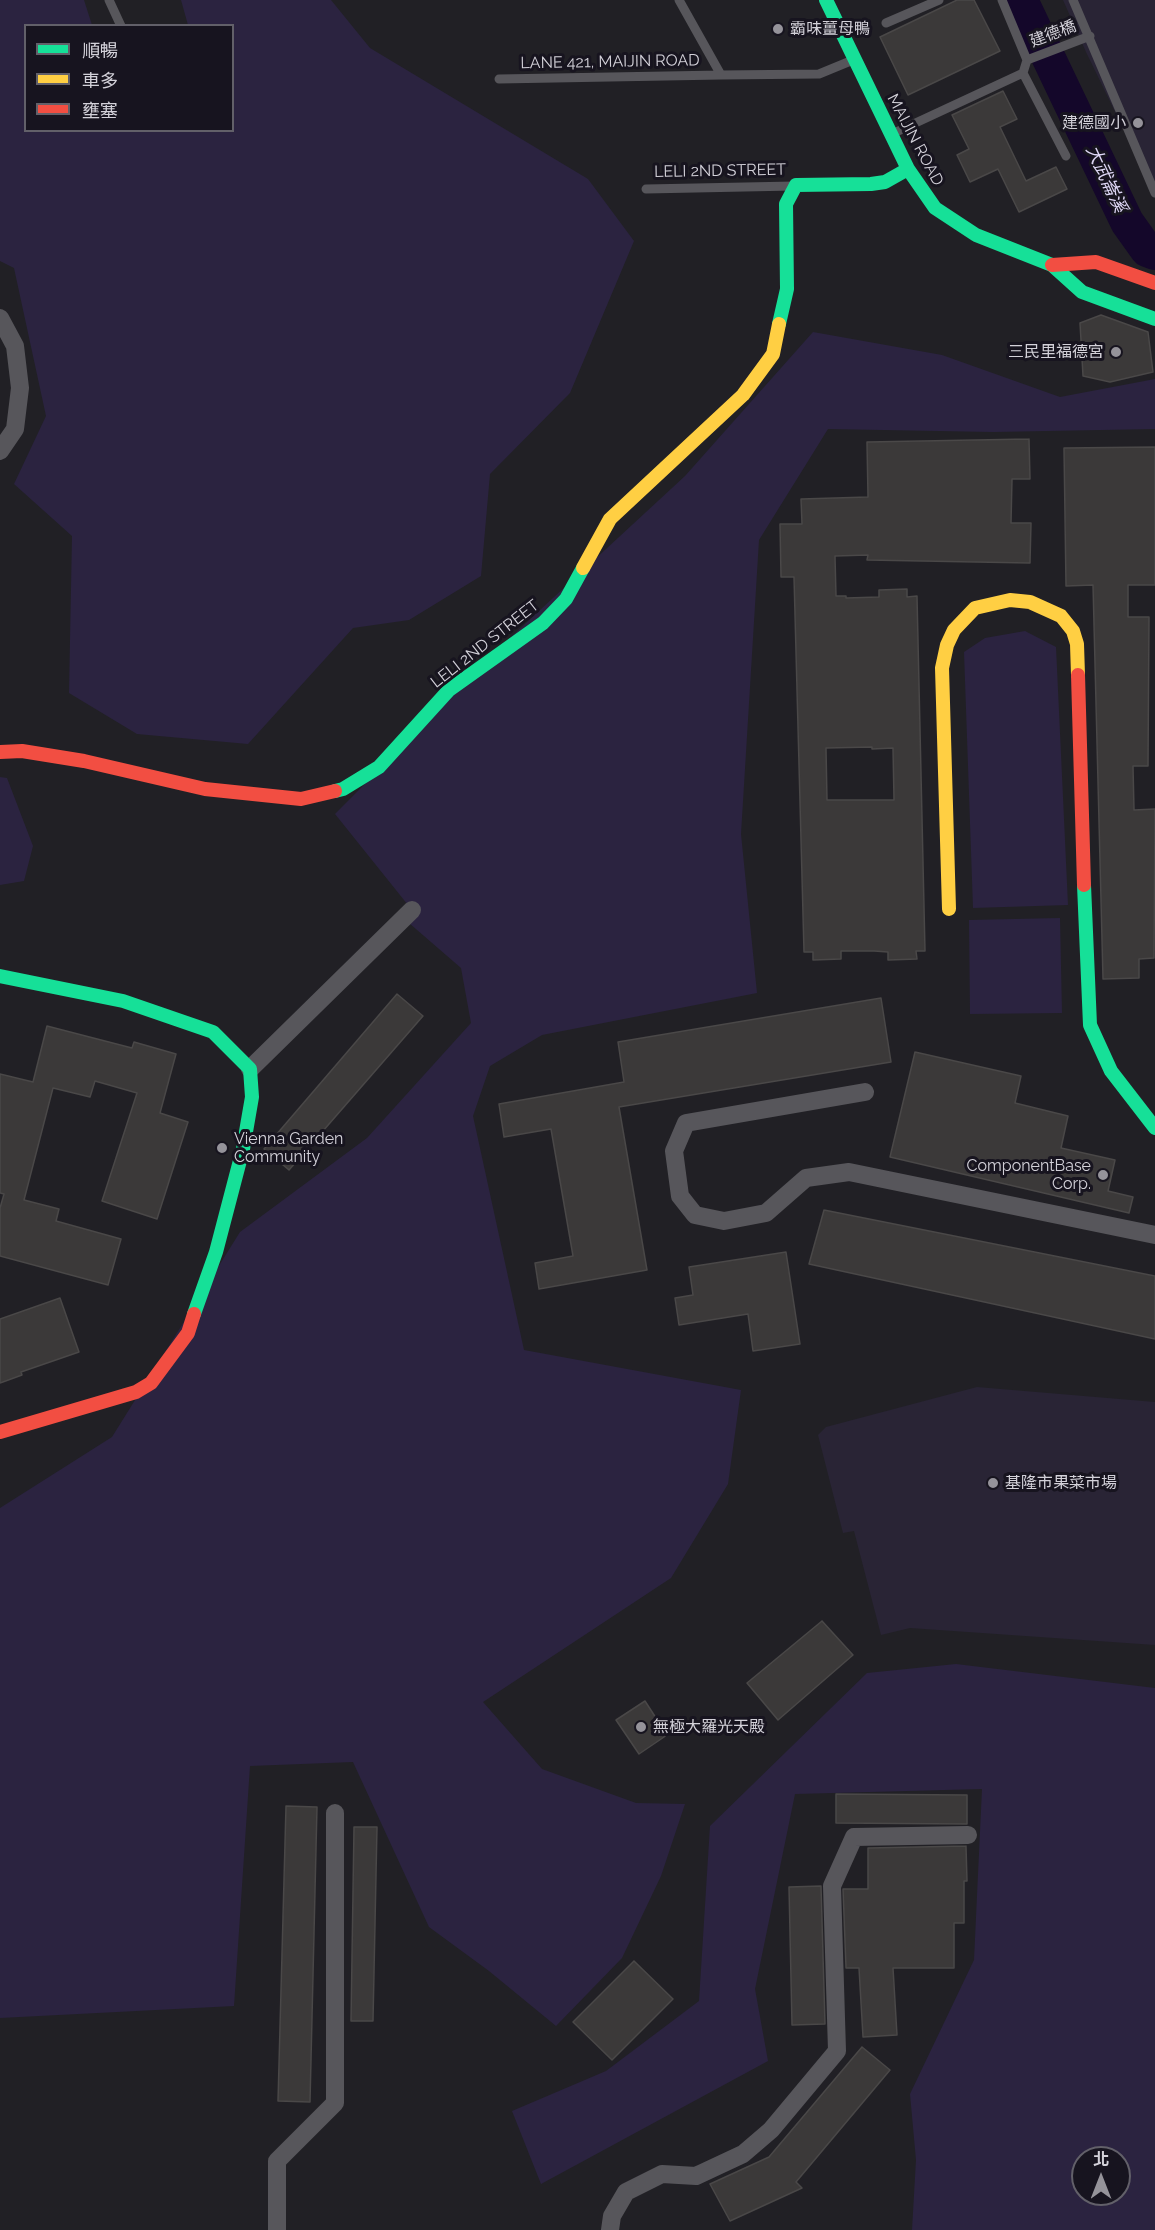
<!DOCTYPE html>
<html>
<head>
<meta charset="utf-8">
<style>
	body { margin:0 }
	#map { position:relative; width:1155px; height:2230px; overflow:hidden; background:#212025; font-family:Raleway,"Noto Sans TC",sans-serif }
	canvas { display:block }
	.legend { position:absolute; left:24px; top:24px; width:210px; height:108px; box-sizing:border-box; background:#17141f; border:2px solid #626069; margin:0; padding:8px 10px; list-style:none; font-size:18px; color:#d3d1d9 }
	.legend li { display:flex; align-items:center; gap:12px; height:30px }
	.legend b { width:30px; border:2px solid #626069 }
	.north { position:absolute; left:1071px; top:2146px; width:60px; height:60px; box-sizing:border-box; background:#17141f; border:2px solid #626069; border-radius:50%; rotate:0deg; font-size:16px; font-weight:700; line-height:24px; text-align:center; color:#d3d1d9 }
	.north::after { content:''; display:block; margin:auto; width:21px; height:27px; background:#95939a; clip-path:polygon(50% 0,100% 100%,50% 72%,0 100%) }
</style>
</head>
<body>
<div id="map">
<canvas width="1155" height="2230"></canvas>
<ul class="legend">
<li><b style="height:8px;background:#16e098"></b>順暢</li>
<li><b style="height:8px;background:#ffcf43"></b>車多</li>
<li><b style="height:8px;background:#f24e42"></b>壅塞</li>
</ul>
<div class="north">北</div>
</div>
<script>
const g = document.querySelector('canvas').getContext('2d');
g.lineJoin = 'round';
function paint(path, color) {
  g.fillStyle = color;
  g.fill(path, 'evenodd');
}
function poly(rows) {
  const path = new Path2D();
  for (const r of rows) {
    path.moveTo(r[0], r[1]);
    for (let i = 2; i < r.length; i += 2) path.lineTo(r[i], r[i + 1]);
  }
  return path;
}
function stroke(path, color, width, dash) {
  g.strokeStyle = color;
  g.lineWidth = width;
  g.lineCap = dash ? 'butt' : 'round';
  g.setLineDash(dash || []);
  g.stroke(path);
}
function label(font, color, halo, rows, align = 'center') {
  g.font = font + ' Raleway,"Noto Sans TC",sans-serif';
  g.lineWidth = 6;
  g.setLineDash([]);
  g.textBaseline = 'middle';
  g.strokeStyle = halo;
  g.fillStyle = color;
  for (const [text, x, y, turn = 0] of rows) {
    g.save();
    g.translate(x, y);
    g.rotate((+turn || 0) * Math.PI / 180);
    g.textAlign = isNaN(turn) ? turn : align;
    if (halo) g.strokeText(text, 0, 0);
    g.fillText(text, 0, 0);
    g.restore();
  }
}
paint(poly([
	[1063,0,1155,0,1155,194,1086,52],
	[977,1387,1155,1402,1155,1645,910,1628,881,1635,854,1531,843,1533,818,1435,826,1427]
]), '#292435');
paint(poly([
	[0,0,84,0,92,25,26,26,26,130,232,130,232,26,188,25,181,0,331,0,370,48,588,179,634,241,570,393,490,474,481,576,409,620,353,628,248,744,137,734,69,693,72,536,14,484,46,416,14,268,0,261],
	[813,332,942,355,1060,397,1155,379,1155,429,993,432,828,429,759,540,741,834,757,993,542,1035,490,1066,473,1116,524,1350,741,1390,728,1484,671,1578,483,1702,542,1769,636,1803,685,1804,661,1876,622,1958,556,2026,489,1971,429,1927,353,1762,250,1766,234,2006,0,2018,0,1508,112,1437,240,1232,367,1138,471,1023,461,968,409,923,412,910,335,814,513,635,685,476],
	[1025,631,1056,647,1068,905,973,908,964,652,985,638],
	[0,777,7,778,33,846,24,881,0,885],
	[1060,918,1062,1013,970,1014,969,920],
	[956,1664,1155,1688,1155,2230,912,2230,916,2160,910,2094,974,1960,982,1789,795,1794,755,1989,768,2061,541,2184,512,2111,606,2071,699,2001,710,1826,867,1673],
	[1083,2158,1119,2158,1119,2194,1083,2194]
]), '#2b2340');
stroke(poly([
	[1021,0,1127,222,1147,250,1155,253]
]), '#14072a', 34);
const building = poly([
	[957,0,974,0,1000,51,908,95,880,37,957,0],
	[1003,91,1017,119,1000,127,1026,181,1056,167,1067,189,1019,212,998,169,970,182,957,155,969,149,952,115,1003,91],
	[1101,315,1148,332,1153,372,1110,382,1083,376,1080,323,1101,315],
	[1029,439,1030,479,1012,479,1011,523,1031,523,1030,563,867,560,868,555,835,556,836,596,846,596,846,598,879,597,879,590,907,589,907,597,917,596,925,951,916,951,917,959,888,960,888,952,874,951,841,951,841,959,813,960,813,952,804,952,794,577,781,577,780,524,802,524,801,499,868,497,867,442,1029,439],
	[872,747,872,749,893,748,894,800,827,800,826,748,872,747],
	[1155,447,1155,585,1128,585,1128,617,1149,617,1148,766,1133,766,1134,810,1155,809,1154,958,1139,959,1139,978,1103,979,1093,585,1066,586,1064,448,1155,447],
	[397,994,423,1016,289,1170,264,1149,397,994],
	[881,998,891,1062,619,1107,647,1270,539,1289,535,1263,573,1256,551,1129,504,1137,499,1104,624,1082,618,1042,881,998],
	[47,1026,132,1048,134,1042,176,1054,160,1113,188,1122,157,1219,102,1201,137,1093,95,1081,90,1097,53,1088,24,1200,59,1209,56,1221,121,1239,108,1285,0,1256,0,1208,4,1194,0,1193,0,1074,33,1082,47,1026],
	[915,1052,1021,1076,1015,1103,1068,1116,1061,1148,1115,1160,1108,1191,1133,1197,1129,1213,890,1157,915,1052],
	[824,1210,1155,1276,1155,1339,809,1264,824,1210],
	[786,1252,800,1344,753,1351,748,1314,679,1325,675,1298,693,1295,689,1267,786,1252],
	[60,1298,79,1352,21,1372,22,1375,0,1383,0,1319,60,1298],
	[822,1621,853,1655,778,1720,747,1683,822,1621],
	[645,1701,667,1735,639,1754,616,1720,645,1701],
	[836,1794,967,1795,967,1824,836,1823,836,1794],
	[286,1806,317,1807,310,2102,278,2101,286,1806],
	[354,1827,377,1827,373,2021,351,2021,354,1827],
	[966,1846,967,1881,964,1881,964,1923,954,1923,954,1968,893,1968,897,2035,863,2037,859,1968,846,1968,843,1889,868,1889,868,1848,966,1846],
	[821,1886,825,2024,792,2025,789,1887,821,1886],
	[634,1961,673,1999,612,2060,573,2022,634,1961],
	[862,2047,890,2070,796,2182,802,2188,730,2221,710,2184,769,2157,862,2047]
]);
paint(building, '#3b3939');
stroke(building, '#4a4848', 1.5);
stroke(poly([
	[109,0,121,26],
	[679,0,721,75,819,74,853,60],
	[1002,0,1027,60,1023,73,1066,156],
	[1073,0,1155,193],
	[886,23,939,0],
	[1027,60,1090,36],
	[499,79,721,75],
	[894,133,1023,73],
	[646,189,794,186]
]), '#57565b', 9);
stroke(poly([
	[0,318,15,346,20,388,15,429,0,451],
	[250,1069,412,910],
	[865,1092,686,1123,674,1151,680,1196,695,1215,724,1221,766,1213,806,1178,849,1172,1155,1235],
	[277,2230,277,2161,335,2103,335,1813],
	[610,2230,612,2216,626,2192,662,2174,696,2176,743,2154,771,2130,837,2051,832,1886,854,1837,968,1835]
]), '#57565b', 18);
stroke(poly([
	[826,0,908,169,935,208,976,235,1052,265,1082,292,1155,319],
	[779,324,787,289,786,204,796,185,871,184,885,182,908,169],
	[335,791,343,789,379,767,449,690,543,623,566,599,583,568],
	[1084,885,1090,1025,1111,1071,1155,1128],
	[0,976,123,1001,213,1032,250,1069,252,1097,243,1149,216,1252,194,1314]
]), '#16e098', 14);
stroke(poly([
	[583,568,610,519,743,395,773,354,779,324],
	[949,909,942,668,947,645,954,630,975,608,1010,600,1030,602,1061,616,1073,631,1077,644,1078,675]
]), '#ffcf43', 14);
stroke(poly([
	[1052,265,1096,262,1155,283],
	[1078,675,1084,885],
	[0,752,22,751,84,761,205,789,301,799,335,791],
	[0,1432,136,1392,151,1383,188,1333,194,1314]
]), '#f24e42', 14);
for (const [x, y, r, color] of [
	[778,29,6,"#95939a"],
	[1138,123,6,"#95939a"],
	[1116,352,6,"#95939a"],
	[222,1148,6,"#95939a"],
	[1103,1175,6,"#95939a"],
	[993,1483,6,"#95939a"],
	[641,1727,6,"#95939a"]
]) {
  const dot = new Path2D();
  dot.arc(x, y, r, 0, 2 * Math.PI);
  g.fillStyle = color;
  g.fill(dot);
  stroke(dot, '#17141f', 2);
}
label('16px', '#d3d1d9', '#17141f', [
	["霸味薑母鴨",790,29],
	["建德國小",1126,123,"right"],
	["三民里福德宮",1104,352,"right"],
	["Vienna Garden",234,1139],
	["Community",234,1157],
	["ComponentBase",1091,1166,"right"],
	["Corp.",1091,1184,"right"],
	["基隆市果菜市場",1005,1483],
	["無極大羅光天殿",653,1727]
], 'left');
label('16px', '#d3d1d9', '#17141f', [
	["建德橋",1053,34,-21],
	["LANE 421, MAIJIN ROAD",610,62,-1],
	["MAIJIN ROAD",915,140,62],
	["LELI 2ND STREET",720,171,-1],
	["LELI 2ND STREET",485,644,-38]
]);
label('italic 18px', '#ded7f5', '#17141f', [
	["大武崙溪",1106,179,65]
]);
</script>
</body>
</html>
